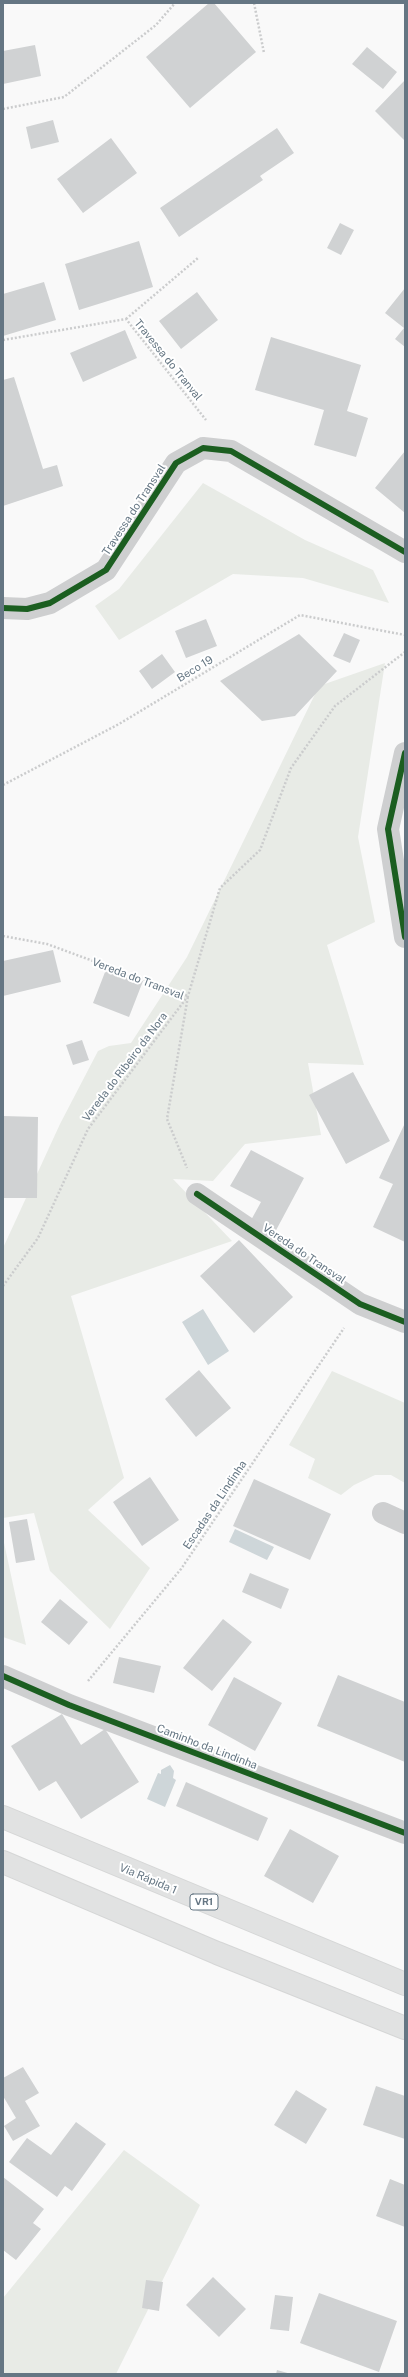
<!DOCTYPE html>
<html>
<head>
<meta charset="utf-8">
<style>
	body { margin:0 }
	#map { position:relative; width:408px; height:2377px; overflow:hidden; background:#f9f9f9; font-family:"Public Sans",sans-serif }
	canvas { display:block }
	.frame { position:absolute; inset:0; border:4px solid #657683; pointer-events:none }
</style>
</head>
<body>
<div id="map">
<canvas width="408" height="2377"></canvas>
<div class="frame"></div>
</div>
<script>
const g = document.querySelector('canvas').getContext('2d');
g.lineJoin = 'round';
function paint(path, color) {
  g.fillStyle = color;
  g.fill(path, 'evenodd');
}
function poly(rows) {
  const path = new Path2D();
  for (const r of rows) {
    path.moveTo(r[0], r[1]);
    for (let i = 2; i < r.length; i += 2) path.lineTo(r[i], r[i + 1]);
  }
  return path;
}
function stroke(path, color, width, dash) {
  g.strokeStyle = color;
  g.lineWidth = width;
  g.lineCap = dash ? 'butt' : 'round';
  g.setLineDash(dash || []);
  g.stroke(path);
}
function label(font, color, halo, rows, align = 'center') {
  g.font = font + ' "Public Sans",sans-serif';
  g.lineWidth = 4;
  g.setLineDash([]);
  g.textBaseline = 'middle';
  g.strokeStyle = halo;
  g.fillStyle = color;
  for (const [text, x, y, turn = 0] of rows) {
    g.save();
    g.translate(x, y);
    g.rotate((+turn || 0) * Math.PI / 180);
    g.textAlign = isNaN(turn) ? turn : align;
    if (halo) g.strokeText(text, 0, 0);
    g.fillText(text, 0, 0);
    g.restore();
  }
}
paint(poly([
	[203,483,305,540,373,570,389,603,303,578,233,574,119,640,95,606,119,589],
	[385,663,358,837,375,922,327,945,364,1065,308,1063,321,1135,245,1144,213,1181,173,1179,232,1241,71,1296,124,1478,88,1510,150,1568,110,1629,50,1571,34,1513,3,1518,3,1248,60,1124,98,1051,109,1046,131,1043,187,957,319,686],
	[332,1371,405,1403,405,1483,391,1475,375,1475,354,1485,341,1495,308,1478,315,1459,289,1445],
	[3,1538,26,1645,3,1637],
	[124,2150,200,2205,116,2374,3,2374,3,2298]
]), '#e8ebe6');
paint(poly([
	[203,1309,229,1351,208,1365,182,1322],
	[235,1529,274,1547,267,1560,229,1542],
	[170,1765,174,1771,173,1778,176,1780,165,1807,147,1799,158,1773,161,1774,161,1770]
]), '#ced6d9');
paint(poly([
	[209,3,214,3,256,52,190,108,146,57],
	[35,45,41,76,3,84,3,51],
	[367,47,397,72,383,89,352,64],
	[405,80,405,141,375,111],
	[53,120,59,142,31,149,26,127],
	[277,128,294,153,260,176,263,180,179,237,160,208],
	[111,138,137,173,83,213,57,179],
	[340,223,354,230,341,255,327,248],
	[139,241,153,287,79,310,65,264],
	[44,282,56,320,3,336,3,294],
	[405,288,405,347,395,339,404,328,385,313],
	[197,292,218,320,181,349,159,321],
	[125,330,137,358,83,382,70,353],
	[271,337,361,365,347,411,368,418,356,457,314,445,324,410,255,390],
	[14,377,43,469,57,465,63,486,3,506,3,380],
	[405,451,405,513,375,488],
	[206,619,217,646,186,658,175,631],
	[344,633,360,640,350,663,333,656],
	[299,634,337,671,295,716,262,721,220,681],
	[162,654,175,672,152,689,139,671],
	[53,950,61,982,3,996,3,961],
	[107,967,143,981,129,1017,93,1003],
	[82,1040,89,1060,73,1065,66,1045],
	[353,1072,390,1141,346,1164,309,1095],
	[3,1116,38,1117,37,1198,3,1198],
	[405,1123,405,1242,373,1227,393,1184,379,1178],
	[251,1150,304,1178,274,1234,250,1222,261,1202,230,1186],
	[239,1240,293,1297,254,1333,200,1276],
	[199,1370,231,1408,196,1437,165,1399],
	[150,1477,179,1520,142,1546,113,1502],
	[254,1479,331,1514,310,1560,233,1526],
	[27,1519,35,1560,16,1563,9,1522],
	[250,1573,289,1589,281,1609,242,1592],
	[60,1599,88,1622,69,1645,41,1622],
	[223,1619,252,1642,212,1691,183,1668],
	[119,1657,161,1666,154,1693,113,1683],
	[338,1675,405,1702,405,1762,317,1726],
	[234,1677,282,1703,255,1751,208,1725],
	[62,1714,81,1745,105,1729,139,1782,81,1819,56,1781,39,1791,11,1746],
	[186,1782,268,1818,258,1841,176,1806],
	[290,1829,339,1856,313,1903,264,1876],
	[23,2067,39,2093,25,2101,40,2126,13,2141,4,2126,16,2118,3,2096,3,2078],
	[376,2086,405,2096,405,2139,363,2125],
	[296,2090,327,2109,306,2144,274,2125],
	[76,2122,106,2144,72,2191,65,2186,57,2197,9,2162,27,2138,51,2155],
	[3,2177,44,2209,33,2223,41,2229,16,2260,3,2250],
	[390,2179,405,2185,405,2227,376,2216],
	[213,2277,246,2309,219,2337,186,2305],
	[146,2280,163,2282,159,2311,142,2308],
	[319,2293,397,2321,379,2372,300,2343],
	[275,2295,293,2297,289,2331,270,2329],
	[277,2370,291,2374,276,2374]
]), '#d0d2d3');
const highway = poly([
	[3,1817,405,1984],
	[3,1862,217,1953,405,2028]
]);
stroke(highway, '#d5d6d6', 24);
stroke(poly([
	[254,3,264,53],
	[3,109,64,97,156,25,175,3],
	[126,319,198,258],
	[3,340,126,319,206,420],
	[3,785,119,724,300,615,405,635],
	[3,936,47,944,188,996,167,1119,187,1168],
	[3,1286,38,1238,88,1129,188,996,220,888,260,850,291,768,335,706,405,652],
	[88,1681,181,1569,344,1328]
]), '#cbcccd', 2.5, [2, 2]);
stroke(poly([
	[3,608,27,609,50,603,106,570,176,463,203,448,231,451,405,552],
	[405,753,388,829,405,937],
	[197,1194,360,1304,405,1322],
	[383,1513,405,1523],
	[3,1676,69,1705,405,1833]
]), '#cecfd0', 22);
stroke(highway, '#e1e2e2', 22);
stroke(poly([
	[3,608,27,609,50,603,106,570,176,463,203,448,231,451,405,552],
	[405,753,388,829,405,937],
	[197,1194,360,1304,405,1322],
	[3,1676,69,1705,405,1833]
]), '#1b5e20', 6);
for (const [x, y, w] of [
	[204,1902,28]
]) {
  const box = new Path2D();
  box.roundRect(x - w / 2, y - 8, w, 16, 3);
  g.fillStyle = '#fff';
  g.fill(box);
  stroke(box, '#657683', 1);
}
label('bold 10px', '#657683', null, [
	["VR1",204,1902]
]);
label('11px', '#657683', '#fff', [
	["Travessa do Tranval",168,360,51],
	["Travessa do Transval",134,510,-57],
	["Beco 19",195,669,-31],
	["Vereda do Transval",138,979,21],
	["Vereda do Ribeiro da Nora",125,1067,-53],
	["Vereda do Transval",304,1254,34],
	["Escadas da Lindinha",215,1505,-56],
	["Caminho da Lindinha",207,1747,21],
	["Via Rápida 1",148,1879,23]
]);
</script>
</body>
</html>
